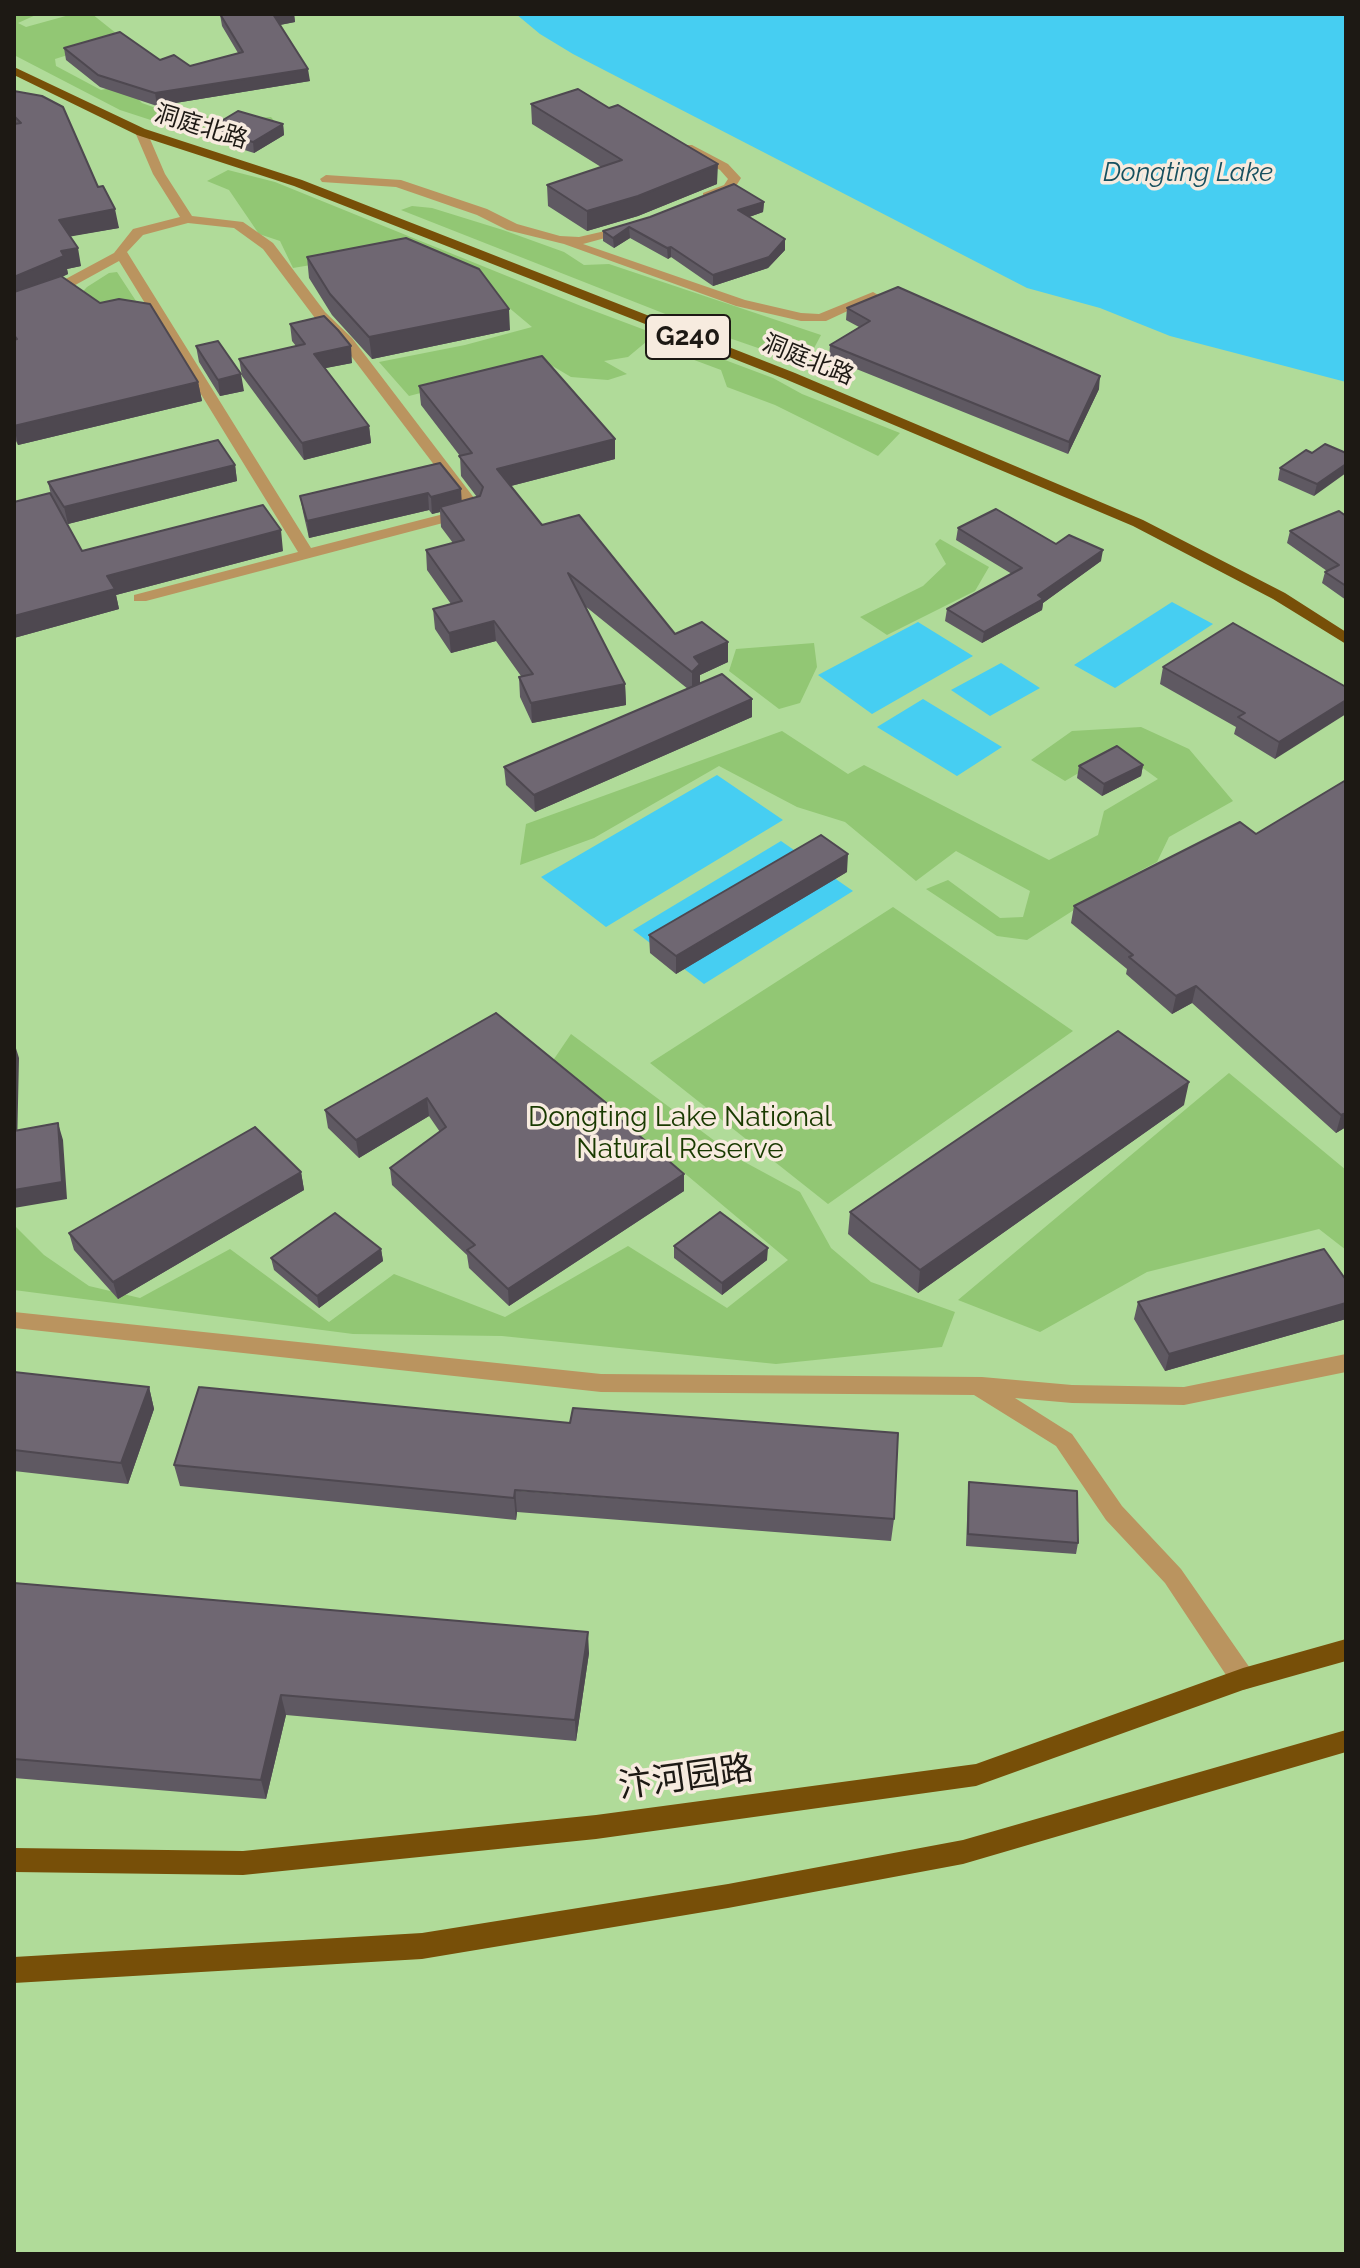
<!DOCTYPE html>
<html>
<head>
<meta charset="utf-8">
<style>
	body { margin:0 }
	#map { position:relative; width:1360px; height:2268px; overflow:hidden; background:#f7ebdf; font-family:Raleway,sans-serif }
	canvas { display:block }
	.frame { position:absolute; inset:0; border:16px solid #1d1914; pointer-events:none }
</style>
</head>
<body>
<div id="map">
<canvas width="1360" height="2268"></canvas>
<div class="frame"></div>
</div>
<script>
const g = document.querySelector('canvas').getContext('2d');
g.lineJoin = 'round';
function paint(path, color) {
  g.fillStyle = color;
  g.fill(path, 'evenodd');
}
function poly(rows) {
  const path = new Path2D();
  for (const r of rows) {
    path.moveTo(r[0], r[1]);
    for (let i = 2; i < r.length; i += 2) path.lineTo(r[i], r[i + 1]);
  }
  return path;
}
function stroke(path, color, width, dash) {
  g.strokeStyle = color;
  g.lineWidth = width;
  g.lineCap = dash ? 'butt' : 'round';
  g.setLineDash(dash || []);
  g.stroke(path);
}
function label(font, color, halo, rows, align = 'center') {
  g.font = font + ' Raleway,"Noto Sans SC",sans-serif';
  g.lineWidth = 7;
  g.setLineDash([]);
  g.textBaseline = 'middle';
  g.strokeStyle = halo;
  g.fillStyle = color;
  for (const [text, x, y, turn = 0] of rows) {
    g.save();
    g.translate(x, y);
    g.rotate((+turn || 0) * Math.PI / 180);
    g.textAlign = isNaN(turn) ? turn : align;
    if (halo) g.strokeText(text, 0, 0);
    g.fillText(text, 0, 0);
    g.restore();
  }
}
paint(poly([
	[14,14,1346,14,1346,2254,14,2254]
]), '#b0db99');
paint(poly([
	[14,14,38,14,18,23,26,27,73,14,92,14,122,38,55,59,56,66,101,90,124,85,142,103,164,111,179,115,193,111,220,121,271,117,280,128,228,128,203,137,120,110,14,55],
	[228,170,275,182,581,306,773,378,802,394,900,433,878,456,775,405,727,387,721,370,646,342,628,357,604,361,627,374,608,380,571,377,544,361,409,396,379,362,465,345,532,327,501,301,395,251,293,268,280,241,259,234,229,190,207,181],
	[412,206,432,208,503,230,564,252,584,265,609,264,821,335,812,352,816,368,706,330,401,210],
	[117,272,136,301,87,314,75,300,87,287,109,273],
	[940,539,989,567,975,591,887,635,860,617,923,586,946,564,935,544],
	[814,643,817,667,800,703,779,709,729,671,736,649],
	[1141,727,1189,749,1233,801,1169,837,1157,862,1113,885,1027,940,997,936,926,889,948,880,1000,918,1023,917,1030,891,956,851,916,881,845,822,797,807,719,766,594,838,520,865,526,824,782,731,848,774,864,765,1049,860,1098,835,1104,811,1158,779,1118,750,1065,781,1031,760,1072,731],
	[893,907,1073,1031,828,1204,650,1063],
	[571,1034,739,1159,800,1192,831,1248,871,1282,955,1312,942,1347,776,1364,502,1336,353,1334,14,1290,14,1225,44,1255,89,1286,140,1298,230,1249,329,1322,394,1274,505,1317,628,1246,727,1308,788,1260,552,1062],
	[1229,1073,1346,1170,1346,1250,1319,1229,1147,1272,1040,1332,958,1300]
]), '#92c774');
paint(poly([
	[516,14,1346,14,1346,382,1170,336,1100,308,1027,288,573,54,540,34],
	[1172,602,1213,624,1115,688,1074,665],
	[918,622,973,656,872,714,818,675],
	[1001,663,1040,688,990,716,951,690],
	[923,699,1002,747,957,776,877,727],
	[717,775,783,820,606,927,541,877],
	[781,841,853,891,704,984,633,930]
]), '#46cef2');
paint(poly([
	[141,128,147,132,165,174,192,216,243,222,273,243,325,312,352,338,481,507,481,513,146,601,134,601,134,595,298,552,119,261,57,295,14,310,14,301,47,289,114,253,133,229,180,217,153,174,135,132,141,128],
	[188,223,234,228,263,249,315,318,342,344,467,508,311,548,127,252,143,235,188,223],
	[684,145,692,145,728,164,741,178,733,191,703,199,703,193,724,185,728,179,720,170,684,151,684,145],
	[326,175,401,180,487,209,517,224,560,236,579,237,631,225,631,231,583,244,745,300,801,313,819,314,873,292,880,296,826,321,801,321,736,306,564,244,507,230,477,215,396,187,322,182,320,179,326,175],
	[14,1312,601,1374,982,1377,1072,1385,1184,1387,1346,1354,1346,1372,1184,1405,1072,1403,1015,1398,1072,1434,1122,1506,1181,1569,1252,1671,1255,1679,1252,1687,1243,1690,1234,1687,1165,1583,1106,1520,1056,1446,974,1395,601,1392,14,1328,14,1312]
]), '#ba945f');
paint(poly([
	[14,67,145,129,302,180,795,373,1143,520,1285,593,1346,632,1346,644,1273,599,1133,526,785,379,294,186,137,135,14,75,14,67],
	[1346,1639,1346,1661,1243,1690,976,1786,596,1839,243,1875,14,1872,14,1848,243,1851,596,1815,976,1764,1243,1668,1346,1639],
	[1346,1730,1346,1752,963,1864,728,1908,422,1959,14,1983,14,1957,422,1933,728,1884,963,1840,1346,1730]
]), '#774f08');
paint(poly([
	[220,14,294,14,295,22,280,25,310,81,157,106,100,87,66,60,64,48,160,60,190,66,238,53,222,26],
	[14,91,98,187,119,228,70,236,81,266,67,269,68,274,62,277,198,382,202,401,18,445,16,441,14,442],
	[531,104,717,184,638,216,587,231,548,206,547,185,601,167,532,124],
	[283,124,284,135,254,153,210,139,208,129],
	[764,202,763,212,749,217,785,250,768,268,713,286,671,257,668,259,630,238,614,248,603,241,603,231],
	[307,257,510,330,372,359,332,315,309,278],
	[847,308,1099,389,1068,454,829,358,830,345,859,327,846,320],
	[290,324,352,363,325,368,369,426,371,443,304,460,242,376,239,359,296,346,292,341],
	[196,346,244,391,220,396,199,362],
	[419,386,615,439,615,459,511,486,542,525,675,634,728,662,700,675,700,684,752,699,752,717,535,812,506,785,504,767,688,689,585,606,625,684,626,705,532,723,520,697,519,677,521,676,496,641,451,653,435,629,433,609,451,604,427,570,426,550,453,543,441,527,440,512,432,514,429,510,309,538,303,512,300,496,461,489,461,501,477,497,461,476,460,456,421,405],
	[1312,453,1346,453,1314,496,1278,480,1280,468],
	[235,465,237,481,68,524,62,515,82,551,283,551,116,595,119,609,14,638,14,502,51,495,48,482],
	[1346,516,1346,600,1322,583,1325,572,1327,571,1287,543,1290,531],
	[958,528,1056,544,1101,561,1043,603,1042,610,982,643,945,621,947,609,1012,574,956,540],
	[1163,667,1346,687,1275,759,1234,734,1236,727,1160,684],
	[1143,765,1141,776,1102,796,1077,778,1079,766],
	[1346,780,1346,1127,1336,1133,1192,1003,1172,1014,1126,974,1127,969,1071,923,1074,906,1256,834],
	[847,872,676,974,650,953,649,935],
	[496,1013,684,1174,684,1191,509,1306,469,1268,467,1255,392,1185,390,1168,440,1132,429,1116,359,1158,328,1128,325,1110],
	[1184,1105,918,1293,848,1234,850,1212],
	[301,1172,304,1190,118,1299,74,1250,69,1233],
	[674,1246,767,1260,722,1295,674,1258],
	[381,1249,383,1261,319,1308,274,1270,271,1258],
	[1346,1280,1346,1319,1165,1371,1134,1319,1138,1302],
	[14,1372,149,1387,154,1409,128,1484,14,1471],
	[174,1465,894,1519,891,1541,517,1512,516,1520,180,1486],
	[969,1482,1078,1543,1076,1554,966,1546,968,1494],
	[14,1583,589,1653,576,1741,286,1715,266,1799,14,1778]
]), '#5f5962');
paint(poly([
	[273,14,294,14,295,22,274,26],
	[308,69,310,81,157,106,155,93],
	[283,124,284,135,254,153,253,142],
	[718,164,717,184,638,216,587,231,587,211],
	[764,202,763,212,738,221,738,210],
	[115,209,119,228,62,238,59,220],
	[629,227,630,238,614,248,613,238],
	[785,239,785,250,768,268,713,286,713,275],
	[671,247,671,257,668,259,667,248],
	[78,248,81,266,67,269,68,274,14,298,14,277,61,251],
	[509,309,510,330,372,359,369,337],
	[351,346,352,363,316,370,314,354],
	[241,374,244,391,220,396,218,380],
	[1100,376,1099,389,1068,454,1069,442],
	[198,382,202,401,18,445,14,426],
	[369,426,371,443,304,460,302,443],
	[615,439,615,459,499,489,497,469],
	[1346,464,1346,473,1314,496,1317,484],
	[235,465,237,481,68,524,64,507],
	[461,489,462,506,440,507,440,512,432,514,431,497],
	[428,493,429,510,309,538,307,521],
	[281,530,283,551,116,595,119,609,14,638,14,616,107,576],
	[1103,550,1101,561,1043,603,1042,610,982,643,984,632],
	[494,621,496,641,451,653,449,633],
	[728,642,728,662,700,675,700,684,692,693,692,672,694,657],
	[625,684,626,705,532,723,531,703],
	[752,699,752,717,535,812,534,795],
	[1346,700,1346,714,1275,759,1279,742],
	[1143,765,1141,776,1102,796,1104,784],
	[848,854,847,872,676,974,676,956],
	[1196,986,1192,1003,1172,1014,1176,996],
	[14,1042,19,1058,17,1148,14,1137],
	[1189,1082,1184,1105,918,1293,920,1270],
	[427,1098,429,1116,359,1158,356,1140],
	[1346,1113,1346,1127,1336,1133,1341,1115],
	[58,1123,63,1140,67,1199,14,1208,14,1190],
	[301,1172,304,1190,118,1299,113,1282],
	[684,1174,684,1191,509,1306,508,1289],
	[768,1248,767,1260,722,1295,722,1283],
	[381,1249,383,1261,319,1308,317,1296],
	[1346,1303,1346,1319,1165,1371,1169,1354],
	[149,1387,154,1409,128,1484,121,1463],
	[515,1490,517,1512,516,1520,514,1498],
	[588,1632,589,1653,576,1741,575,1720],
	[281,1695,286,1715,266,1799,261,1780]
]), '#4e4850');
const building = poly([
	[220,14,273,14,308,69,155,93,98,75,64,48,120,32,160,60,174,55,190,66,243,52,220,14],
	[578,89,609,108,618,105,718,164,638,196,587,211,547,185,622,160,531,104,578,89],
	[14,91,42,96,63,107,98,187,103,186,115,209,59,220,78,248,61,251,64,256,14,277,14,124,21,123,14,116,14,91],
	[238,111,283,124,253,142,208,129,238,111],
	[734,184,764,202,738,210,785,239,769,257,713,275,671,247,667,248,629,227,613,238,603,231,650,217,734,184],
	[406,238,479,269,509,309,369,337,330,294,307,257,406,238],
	[61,276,100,303,119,299,150,304,198,382,14,426,14,340,17,339,14,335,14,292,61,276],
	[898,287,1100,376,1069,442,830,345,870,321,847,308,898,287],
	[324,316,338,330,351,346,314,354,369,426,302,443,239,359,305,344,290,324,324,316],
	[218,341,241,374,218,380,196,346,218,341],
	[542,356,615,439,497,469,542,525,579,515,675,634,702,622,728,642,694,657,700,664,692,672,568,573,625,684,531,703,519,677,533,674,494,621,449,633,433,609,462,601,426,550,464,540,440,507,480,496,483,487,459,456,472,453,419,386,542,356],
	[218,440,235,465,64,507,48,482,218,440],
	[1325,444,1346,453,1346,464,1317,484,1280,468,1306,450,1312,453,1325,444],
	[440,463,461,489,431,497,428,493,307,521,300,496,440,463],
	[50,493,82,551,263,505,281,530,107,576,115,589,14,616,14,502,50,493],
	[996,509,1056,544,1069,535,1103,550,1038,595,1043,599,984,632,947,609,1022,568,958,528,996,509],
	[1339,511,1346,516,1346,586,1325,572,1339,565,1290,531,1339,511],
	[1233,623,1346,687,1346,700,1279,742,1238,717,1245,713,1163,667,1233,623],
	[722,674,752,699,534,795,504,767,722,674],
	[1117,746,1143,765,1104,784,1079,766,1117,746],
	[1346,780,1346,1113,1341,1115,1196,986,1176,996,1129,957,1133,955,1074,906,1240,822,1256,834,1346,780],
	[821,835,848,854,676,956,649,935,821,835],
	[496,1013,610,1106,607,1108,684,1174,508,1289,467,1250,475,1245,390,1168,446,1127,427,1098,356,1140,325,1110,496,1013],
	[1118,1031,1189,1082,920,1270,850,1212,1118,1031],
	[58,1123,62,1182,14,1190,14,1131,58,1123],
	[255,1127,301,1172,113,1282,69,1233,255,1127],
	[720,1212,768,1248,722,1283,674,1246,720,1212],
	[335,1213,381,1249,317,1296,271,1258,335,1213],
	[1324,1249,1346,1280,1346,1303,1169,1354,1138,1302,1324,1249],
	[14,1372,149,1387,121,1463,14,1450,14,1372],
	[199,1387,570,1423,573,1408,898,1433,894,1519,515,1490,514,1498,174,1465,199,1387],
	[969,1482,1077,1491,1078,1543,968,1534,969,1482],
	[14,1583,588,1632,575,1720,281,1695,261,1780,14,1759,14,1583]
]);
paint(building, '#6f6772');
stroke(building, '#4e4850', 2);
label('24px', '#1d1914', '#f7ebdf', [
	["洞庭北路",201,127,17],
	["洞庭北路",808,360,22]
]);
label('italic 26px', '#17505f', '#f7ebdf', [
	["Dongting Lake",1188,173]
]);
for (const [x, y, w] of [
	[688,337,84]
]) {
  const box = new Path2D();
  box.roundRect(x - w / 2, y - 22, w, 44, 6);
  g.fillStyle = '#f7ebdf';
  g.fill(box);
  stroke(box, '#1d1914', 2);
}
label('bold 26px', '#1d1914', null, [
	["G240",688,337]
]);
label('28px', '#193a00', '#f7ebdf', [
	["Dongting Lake National",680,1118],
	["Natural Reserve",680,1150]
]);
label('34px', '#1d1914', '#f7ebdf', [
	["汴河园路",686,1778,-8]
]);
</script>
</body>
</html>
